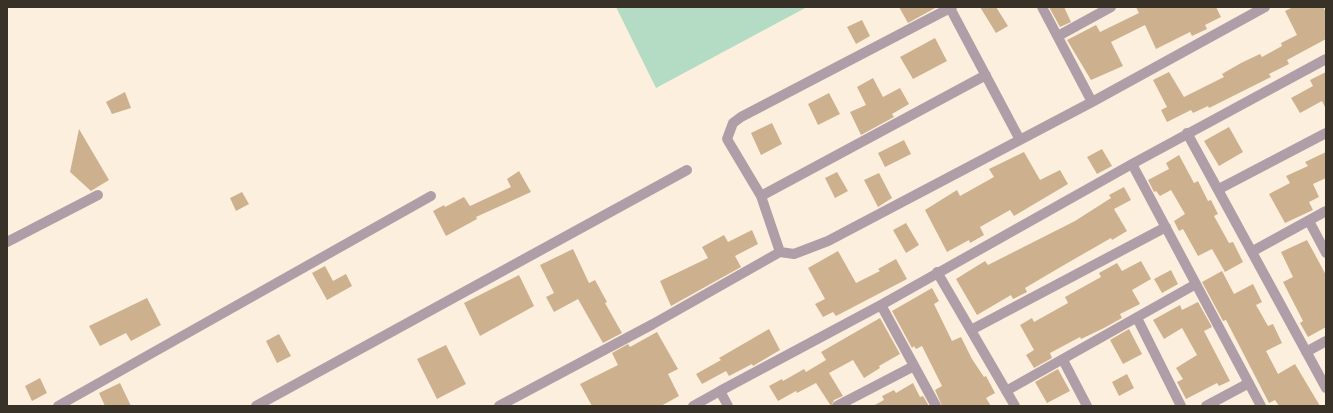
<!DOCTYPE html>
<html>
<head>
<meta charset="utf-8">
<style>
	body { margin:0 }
	#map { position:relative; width:1333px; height:413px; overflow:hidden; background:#fdefdd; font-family:Raleway,sans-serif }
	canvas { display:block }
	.frame { position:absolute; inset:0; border:8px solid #373128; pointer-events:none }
</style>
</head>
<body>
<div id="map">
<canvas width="1333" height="413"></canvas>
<div class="frame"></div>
</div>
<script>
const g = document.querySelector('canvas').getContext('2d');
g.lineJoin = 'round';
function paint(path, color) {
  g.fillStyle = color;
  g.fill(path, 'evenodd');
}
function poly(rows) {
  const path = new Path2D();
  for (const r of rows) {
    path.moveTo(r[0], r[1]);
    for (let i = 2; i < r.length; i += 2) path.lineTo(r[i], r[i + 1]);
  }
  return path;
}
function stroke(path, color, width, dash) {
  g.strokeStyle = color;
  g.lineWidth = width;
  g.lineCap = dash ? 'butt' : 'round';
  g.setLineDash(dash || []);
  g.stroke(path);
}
paint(poly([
	[616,7,807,7,656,88]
]), '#b4dbc3');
paint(poly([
	[899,7,937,7,908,23],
	[980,7,996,7,1008,26,996,33],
	[1049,7,1064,7,1071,22,1060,27],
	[1136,7,1216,7,1221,17,1205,25,1207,29,1192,36,1190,32,1156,49,1145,25,1111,42,1123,66,1091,80,1067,40,1096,25,1100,32,1139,13],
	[1293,7,1323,7,1326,12,1326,39,1287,60,1289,64,1269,74,1271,77,1209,108,1208,106,1193,113,1191,110,1167,122,1161,110,1167,107,1153,80,1169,72,1184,97,1224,77,1222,74,1241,63,1260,54,1262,57,1282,46,1281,43,1297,35,1285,11],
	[862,20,870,36,856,44,847,27],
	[935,38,947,61,913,79,900,57],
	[1326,72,1326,109,1322,101,1300,113,1291,98,1313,86,1310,80],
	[873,78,883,97,900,88,909,104,892,114,894,117,861,135,850,112,866,105,857,87],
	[125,92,131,108,112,114,106,102],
	[829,93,840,114,818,125,808,104],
	[772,123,782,144,761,155,751,133],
	[1229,127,1243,152,1219,166,1204,141],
	[79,129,109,180,91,191,70,172],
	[904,140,911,154,885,167,878,153],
	[1102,149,1112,166,1097,174,1087,157],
	[1024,152,1040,180,1060,170,1068,184,1014,216,1010,210,980,227,984,235,970,243,969,240,947,252,925,210,957,190,960,196,994,177,989,169],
	[1326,152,1326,178,1313,184,1319,197,1309,202,1313,210,1285,223,1269,194,1290,183,1286,176,1308,166,1305,162],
	[1179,155,1194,183,1198,181,1208,201,1211,200,1218,214,1214,216,1229,243,1233,242,1243,262,1225,272,1212,249,1198,256,1183,229,1179,231,1174,221,1185,214,1171,190,1160,196,1156,191,1154,192,1148,180,1169,169,1166,163],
	[519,171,531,192,476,217,477,219,446,236,433,211,444,205,445,207,464,197,470,206,511,187,507,179],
	[837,172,848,191,835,198,825,178],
	[879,173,892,198,878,207,864,180],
	[1124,187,1131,200,1114,209,1127,231,1112,240,1111,238,1064,265,1025,288,1027,292,1013,299,1011,295,977,315,956,279,985,261,988,265,1075,221,1111,198,1109,195],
	[242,192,249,204,236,211,230,198],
	[906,223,919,245,906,253,893,230],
	[752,230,758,244,735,256,741,267,671,306,660,281,708,258,702,247,724,235,728,242],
	[1307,240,1326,275,1326,327,1308,337,1300,323,1303,321,1283,282,1293,277,1281,252],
	[573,249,589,283,595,280,607,302,605,303,622,333,603,343,578,299,554,312,546,297,554,293,540,265],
	[838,251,856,283,880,271,878,269,896,259,907,279,836,316,833,312,823,317,815,304,825,299,808,268],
	[1141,261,1151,279,1132,290,1140,304,1120,314,1122,318,1104,328,1081,339,1080,337,1050,353,1052,358,1034,368,1026,355,1034,350,1020,325,1032,318,1034,322,1068,303,1065,297,1101,277,1099,273,1117,263,1122,271],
	[325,266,333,281,346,274,352,286,327,300,312,273],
	[1171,270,1178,284,1162,293,1154,279],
	[1222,271,1234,294,1253,284,1262,302,1256,305,1268,326,1273,324,1282,343,1266,351,1278,374,1295,364,1320,406,1279,406,1275,400,1269,403,1226,320,1223,321,1202,282],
	[519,275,534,306,480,336,464,303],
	[932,288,939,301,934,304,952,341,961,337,972,359,984,377,986,376,995,393,986,398,991,406,942,406,935,390,942,386,922,346,916,349,914,346,912,348,892,311],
	[147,298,161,325,131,341,126,333,100,346,89,326],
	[1198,302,1212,327,1204,331,1230,381,1219,386,1217,383,1186,399,1177,382,1183,379,1176,368,1197,355,1182,328,1164,339,1153,320,1180,305,1182,310],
	[880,318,900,354,879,366,880,368,864,378,853,360,829,373,843,396,834,400,831,406,816,383,797,393,796,391,778,401,769,386,782,379,783,381,804,369,806,372,826,360,821,352],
	[769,329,780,350,753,366,752,364,729,376,726,371,702,384,696,374,721,360,719,358],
	[1129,329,1142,354,1123,364,1110,340],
	[657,332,678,369,668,374,679,396,661,406,592,406,580,384,618,365,612,353,628,344,630,347],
	[279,334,291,356,277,363,266,341],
	[446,345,466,384,437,399,417,359],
	[1058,369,1070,391,1047,403,1035,382],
	[1127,374,1134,388,1119,396,1112,382],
	[40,378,47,393,32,401,25,386],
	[120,383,131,406,105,406,99,393],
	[913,383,920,397,923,396,929,406,873,406,884,400,882,396,894,390,896,393]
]), '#cdb18e');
stroke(poly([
	[1042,7,1092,102],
	[950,8,1020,140],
	[1058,36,1111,7],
	[1187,133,1326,388],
	[1132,164,1261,406],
	[1219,189,1326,133],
	[761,196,986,75],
	[1309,221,1326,253],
	[7,242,98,195],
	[1253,251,1326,211],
	[780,252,761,196,727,139,733,123,741,117,952,7],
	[937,272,1015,406],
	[881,305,936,406],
	[1137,318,1181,406],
	[971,330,1166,227],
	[1306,352,1326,341],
	[1063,360,1087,406],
	[720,391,881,305,1132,164,1326,59],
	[1006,391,1196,284],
	[58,406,431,196],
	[256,406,687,170],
	[499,406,653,324,780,252,794,254,828,241,1092,102,1265,7],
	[693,406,720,391,728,406],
	[837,406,914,366],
	[1206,406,1249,383]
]), '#af9da7', 10);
</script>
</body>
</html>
